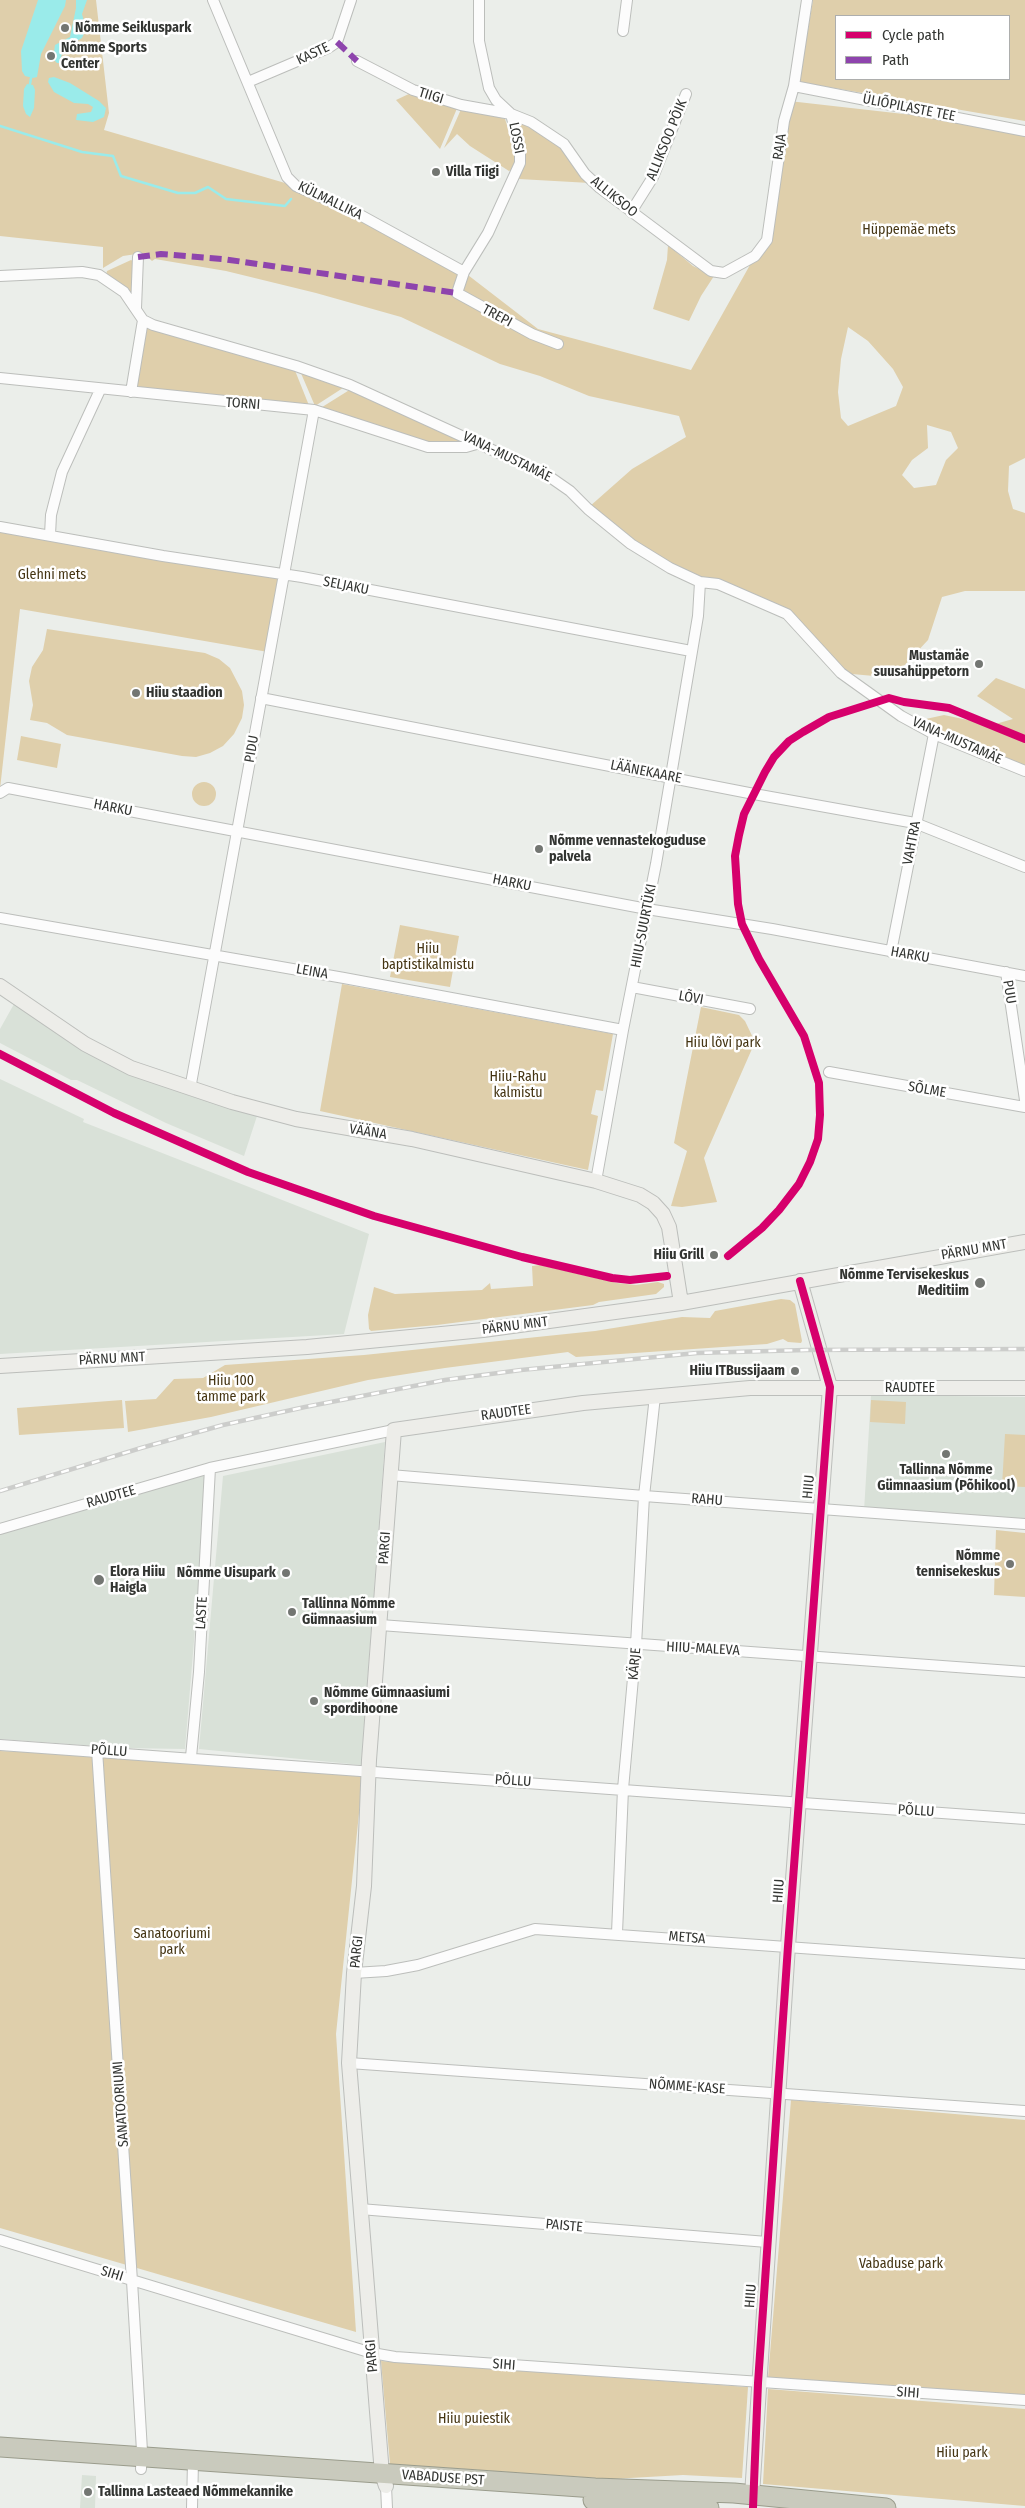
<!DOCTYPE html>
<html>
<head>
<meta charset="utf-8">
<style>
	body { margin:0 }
	#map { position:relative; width:1025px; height:2508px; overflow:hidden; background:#ebeeea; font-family:"Fira Sans Condensed",sans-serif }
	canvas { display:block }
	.legend { position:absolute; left:835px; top:15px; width:175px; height:65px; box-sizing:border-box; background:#fff; border:1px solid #adaead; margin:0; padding:6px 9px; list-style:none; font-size:15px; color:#333532 }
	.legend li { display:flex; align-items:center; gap:10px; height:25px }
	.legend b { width:25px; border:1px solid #adaead }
</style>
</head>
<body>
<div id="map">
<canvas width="1025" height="2508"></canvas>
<ul class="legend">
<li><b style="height:6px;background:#d6006c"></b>Cycle path</li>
<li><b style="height:6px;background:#8e44ad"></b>Path</li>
</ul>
</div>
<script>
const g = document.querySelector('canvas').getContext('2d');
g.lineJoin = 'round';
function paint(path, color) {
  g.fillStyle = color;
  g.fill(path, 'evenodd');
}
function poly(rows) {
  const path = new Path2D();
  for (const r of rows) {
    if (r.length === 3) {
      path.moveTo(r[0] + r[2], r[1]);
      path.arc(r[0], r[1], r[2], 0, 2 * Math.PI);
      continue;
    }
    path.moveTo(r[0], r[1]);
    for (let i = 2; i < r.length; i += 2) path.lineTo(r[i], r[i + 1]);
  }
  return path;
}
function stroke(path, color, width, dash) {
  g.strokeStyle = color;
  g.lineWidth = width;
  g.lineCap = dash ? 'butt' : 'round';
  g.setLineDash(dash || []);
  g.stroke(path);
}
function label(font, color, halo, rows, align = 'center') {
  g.font = font + ' "Fira Sans Condensed",sans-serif';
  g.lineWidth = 5;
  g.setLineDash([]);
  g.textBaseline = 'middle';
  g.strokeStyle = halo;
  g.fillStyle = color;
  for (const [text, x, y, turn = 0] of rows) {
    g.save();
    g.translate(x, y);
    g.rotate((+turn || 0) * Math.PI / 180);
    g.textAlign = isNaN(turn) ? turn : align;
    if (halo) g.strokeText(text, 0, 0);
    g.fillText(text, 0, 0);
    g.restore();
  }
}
paint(poly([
	[14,1004,79,1049,128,1074,257,1116,244,1156,166,1123,77,1080,71,1080,0,1043,0,1029],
	[0,1079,84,1119,83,1122,369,1234,344,1334,0,1354],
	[871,1395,1025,1397,1025,1524,864,1511],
	[385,1442,361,1765,199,1749,223,1476],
	[200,1474,206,1478,207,1485,185,1749,124,1748,0,1739,0,1534],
	[82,2475,96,2476,95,2508,80,2508]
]), '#d9e1d8');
paint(poly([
	[0,0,96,0,109,113,104,130,285,183,351,210,464,272,538,329,691,370,755,256,767,240,789,101,992,124,1025,132,1025,458,1009,466,1008,491,1013,509,1025,513,1025,591,965,591,942,597,928,640,901,669,874,676,841,673,787,614,668,567,589,507,632,469,686,437,679,416,589,396,540,376,500,364,401,317,316,293,226,271,155,259,152,261,143,253,123,256,103,268,103,247,0,236],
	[848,327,868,341,893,369,903,387,896,406,848,426,841,418,838,392,841,359],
	[927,425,951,432,958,448,946,460,936,485,914,488,902,475,912,460,928,448],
	[813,0,1025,0,1025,121,799,82],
	[836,16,1009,16,1009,79,836,79],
	[413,92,458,106,440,149,396,100],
	[462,107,505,119,516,153,513,169,509,171,470,146,457,134,444,148],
	[519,122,561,145,590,183,519,179,521,172],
	[668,245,693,266,714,276,701,296,689,321,653,309,667,260],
	[131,260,135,262,134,296,106,275,107,271],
	[146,327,294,368,310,408,134,390],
	[300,371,346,386,315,406],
	[351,389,459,439,461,442,427,443,319,409],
	[0,527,284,576,268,652,20,609,0,789],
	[47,629,205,653,219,659,230,668,242,691,244,705,242,718,234,734,223,746,210,753,196,757,182,756,67,735,47,723,30,720,33,705,29,681,32,667,43,650],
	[996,678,1025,689,1025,771,912,722,944,715,992,725,1013,719,977,696],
	[21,736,61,744,57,768,17,760],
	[204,794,12],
	[400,925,459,936,450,987,390,977],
	[342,984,613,1034,603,1091,596,1090,591,1114,598,1116,588,1170,320,1111],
	[701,1007,739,1015,745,1021,755,1042,704,1158,717,1202,682,1207,671,1206,687,1151,674,1143],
	[540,1265,617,1283,636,1285,658,1282,664,1284,664,1287,656,1294,599,1302,593,1305,437,1325,371,1331,369,1329,368,1315,374,1287,395,1294,482,1290,490,1283,491,1289,533,1286,532,1266],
	[781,1299,790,1300,795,1304,802,1341,801,1343,788,1342,783,1339,767,1344,576,1357,568,1352,445,1368,368,1380,211,1417,128,1432,125,1401,156,1399,174,1379,203,1378,225,1365,364,1355,595,1331,682,1317,710,1318,715,1311],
	[122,1400,124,1428,19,1435,17,1408],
	[871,1400,906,1402,905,1424,870,1422],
	[1005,1434,1025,1435,1025,1487,1002,1486],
	[996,1530,1025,1533,1025,1597,994,1595],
	[0,1751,94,1755,363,1775,336,2034,356,2332,0,2228],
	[791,2100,1025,2120,1025,2400,768,2378],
	[381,2361,748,2387,742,2478,683,2475,612,2479,390,2464],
	[768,2389,1025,2409,1025,2506,763,2484]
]), '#dfcfab');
paint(poly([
	[38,0,66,0,65,6,41,54,37,77,33,78,25,76,22,71,21,51],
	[76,0,87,0,82,14,86,29,82,38,72,44,68,54,62,54,59,63,57,63,53,59,55,45,70,37,76,8],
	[54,77,70,83,99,101,106,108,104,117,93,122,76,120,77,114,91,112,93,107,88,104,74,103,54,92,48,82,49,78],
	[27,84,33,85,35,90,34,108,30,117,26,114,23,106,24,89]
]), '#9aebea');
stroke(poly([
	[30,84,31,78],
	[0,126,82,152,113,156,121,176,178,193,195,193,208,187,226,199,285,206,291,199]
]), '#9aebea', 2.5);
const street = poly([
	[213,0,287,177,296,186,351,210,464,272],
	[479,0,479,41,489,88,496,100,511,114,520,150,520,163,488,233,464,272,457,293,532,334,558,344],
	[623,31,627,0],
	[357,61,413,90,461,105,511,114,531,122,564,144,585,174,600,188,711,271,724,273,755,256,767,240,784,121,794,86,807,0],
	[248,82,328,48,337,42,351,0],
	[794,86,1025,131],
	[631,212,653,177,686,94],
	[0,276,82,272,99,275,124,292,143,320,153,325,296,366,350,385,547,475,570,491,588,509,631,544,670,568,700,582,718,584,787,614,841,673,901,716,934,734,1025,771],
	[136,308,138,257],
	[0,378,314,410,428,447,466,447,480,443],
	[131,392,143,320],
	[0,527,163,556,302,577,691,651],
	[50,535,51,515,62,472,100,390],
	[261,698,754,794,915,823,1025,867],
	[0,793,8,788,647,909,772,929,1025,976],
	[0,918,344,978,623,1030],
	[891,952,934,734],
	[1006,972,1025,1100],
	[632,987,750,1009],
	[829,1072,1025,1107],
	[190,1089,314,410],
	[596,1181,623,1030,656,864,698,616,700,582],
	[390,1475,644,1496,1025,1524],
	[0,1529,210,1468,394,1430],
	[380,1625,1025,1672],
	[0,1745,1025,1819],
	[97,1750,132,2281,142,2451,141,2469],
	[191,1757,199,1672,210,1468],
	[617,1933,623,1789,636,1645,644,1496,655,1396],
	[354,1973,386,1971,418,1965,535,1929,1025,1964],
	[349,2063,1025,2111],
	[360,2209,767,2242],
	[0,2240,372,2353,395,2357,1025,2400],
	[386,2486,387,2508],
	[192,2508,193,2461]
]);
const secondary = poly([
	[0,986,85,1044,131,1068,232,1102,296,1119,412,1139,596,1181,640,1195,653,1203,663,1214,669,1227,681,1303],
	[0,1366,307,1347,483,1330,681,1303,1025,1242],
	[386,2486,382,2474,349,2063,354,1973,364,1886,369,1760,394,1430,583,1403,750,1388,1025,1388],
	[752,2495,788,1946,830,1387,800,1281]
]);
const highway = poly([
	[0,2447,595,2488,734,2493,886,2508],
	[593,2500,709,2508]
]);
stroke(street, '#bcbebb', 12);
stroke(secondary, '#bcbebb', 16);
stroke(highway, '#9a9c8c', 21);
stroke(street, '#fcfcfc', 10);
stroke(secondary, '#edede9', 14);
stroke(highway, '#c9cabd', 19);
const rail = poly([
	[0,1491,141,1448,223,1425,305,1407,445,1380,521,1370,697,1353,806,1350,1025,1349]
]);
stroke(rail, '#cccdcb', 4.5);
stroke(rail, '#fff', 2.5, [8]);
stroke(poly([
	[337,42,357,61],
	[138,257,161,254,223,259,457,293]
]), '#8e44ad', 6, [12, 6]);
stroke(poly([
	[0,1054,114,1113,248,1172,374,1216,522,1257,612,1278,630,1280,667,1276],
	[728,1256,762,1228,779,1210,799,1184,810,1162,818,1139,820,1115,819,1083,804,1036,759,959,742,924,738,904,735,856,739,835,744,814,765,772,774,757,789,741,803,732,829,717,889,698,904,702,949,708,1025,739],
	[753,2508,758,2383,788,1946,830,1387,800,1281]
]), '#d6006c', 8);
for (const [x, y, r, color] of [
	[65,28,5,"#737672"],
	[51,56,5,"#737672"],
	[436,172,5,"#737672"],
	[979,664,5,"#737672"],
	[136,693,5,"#737672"],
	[539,849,5,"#737672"],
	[714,1255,5,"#737672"],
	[980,1283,6,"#737672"],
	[795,1371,5,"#737672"],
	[946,1454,5,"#737672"],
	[1010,1564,5,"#737672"],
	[286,1573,5,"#737672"],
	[99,1580,6,"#737672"],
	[292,1612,5,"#737672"],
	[314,1701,5,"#737672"],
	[88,2492,5,"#737672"]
]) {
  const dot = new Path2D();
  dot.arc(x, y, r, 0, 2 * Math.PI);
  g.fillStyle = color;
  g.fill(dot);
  stroke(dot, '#fff', 2);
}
label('bold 14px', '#333532', '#fff', [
	["Nõmme Seikluspark",75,28],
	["Nõmme Sports",61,48],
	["Center",61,64],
	["Villa Tiigi",446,172],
	["Mustamäe",969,656,"right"],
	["suusahüppetorn",969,672,"right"],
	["Hiiu staadion",146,693],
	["Nõmme vennastekoguduse",549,841],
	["palvela",549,857],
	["Hiiu Grill",704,1255,"right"],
	["Nõmme Tervisekeskus",969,1275,"right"],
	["Meditiim",969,1291,"right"],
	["Hiiu ITBussijaam",785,1371,"right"],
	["Tallinna Nõmme",946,1470,"center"],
	["Gümnaasium (Põhikool)",946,1486,"center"],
	["Nõmme",1000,1556,"right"],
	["tennisekeskus",1000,1572,"right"],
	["Elora Hiiu",110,1572],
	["Haigla",110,1588],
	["Nõmme Uisupark",276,1573,"right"],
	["Tallinna Nõmme",302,1604],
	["Gümnaasium",302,1620],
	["Nõmme Gümnaasiumi",324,1693],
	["spordihoone",324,1709],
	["Tallinna Lasteaed Nõmmekannike",98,2492]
], 'left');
label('14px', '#333532', '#fff', [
	["KASTE",313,54,-25],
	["TIIGI",431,96,17],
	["ÜLIÕPILASTE TEE",909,108,11],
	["LOSSI",516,138,79],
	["ALLIKSOO PÕIK",667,140,-68],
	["RAJA",780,147,-82],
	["ALLIKSOO",614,197,39],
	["KÜLMALLIKA",330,201,26],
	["TREPI",497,316,28],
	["TORNI",243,404,4],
	["VANA-MUSTAMÄE",507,457,26],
	["SELJAKU",346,586,11],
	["VANA-MUSTAMÄE",957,741,24],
	["PIDU",252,749,-80],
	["LÄÄNEKAARE",646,772,11],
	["HARKU",113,808,11],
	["VAHTRA",912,843,-79],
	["HARKU",512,883,11],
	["HIIU-SUURTÜKI",644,926,-79],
	["HARKU",910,955,10],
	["LEINA",312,972,10],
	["PUU",1009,992,81],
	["LÕVI",691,998,10],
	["SÕLME",927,1090,10],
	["VÄÄNA",368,1132,9],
	["PÄRNU MNT",974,1250,-10],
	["PÄRNU MNT",515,1326,-7],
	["PÄRNU MNT",112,1359,-3],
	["RAUDTEE",910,1388],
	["RAUDTEE",506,1413,-8],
	["HIIU",809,1487,-85],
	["RAUDTEE",111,1497,-16],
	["RAHU",707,1500,4],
	["PARGI",385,1548,-86],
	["LASTE",202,1613,-87],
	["HIIU-MALEVA",703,1649,3],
	["KÄRJE",635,1664,-85],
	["PÕLLU",109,1751,4],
	["PÕLLU",513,1781,4],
	["PÕLLU",916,1811,4],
	["HIIU",779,1891,-86],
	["METSA",687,1938,4],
	["PARGI",357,1952,-84],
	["NÕMME-KASE",687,2087,4],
	["SANATOORIUMI",121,2104,-94],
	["PAISTE",564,2226,5],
	["SIHI",112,2274,17],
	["HIIU",751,2296,-86],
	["PARGI",372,2356,-95],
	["SIHI",504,2365,4],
	["SIHI",908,2393,4],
	["VABADUSE PST",443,2478,4]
]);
label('14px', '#453513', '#fff', [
	["Hüppemäe mets",909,230],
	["Glehni mets",52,575],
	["Hiiu",428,949],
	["baptistikalmistu",428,965],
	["Hiiu lõvi park",723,1043],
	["Hiiu-Rahu",518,1077],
	["kalmistu",518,1093],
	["Hiiu 100",231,1381],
	["tamme park",231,1397],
	["Sanatooriumi",172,1934],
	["park",172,1950],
	["Vabaduse park",901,2264],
	["Hiiu puiestik",474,2419],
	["Hiiu park",962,2453]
]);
</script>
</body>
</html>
